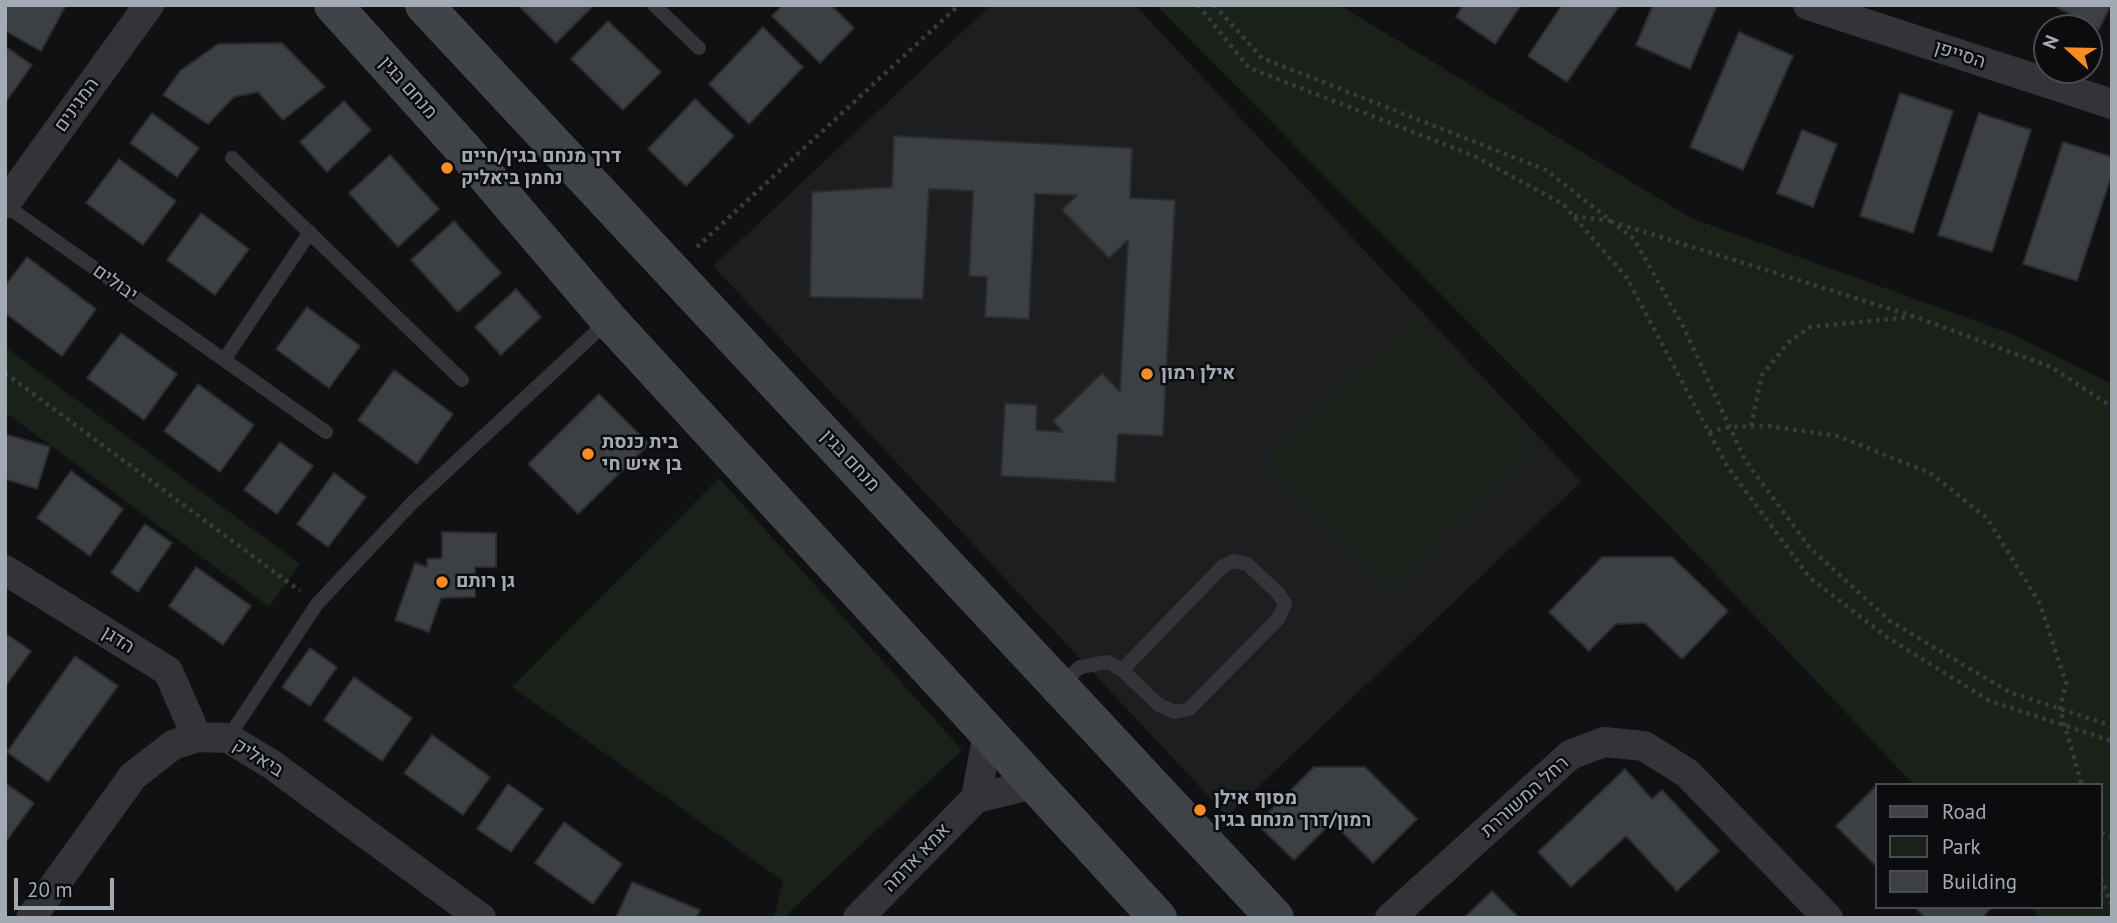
<!DOCTYPE html>
<html>
<head>
<meta charset="utf-8">
<style>
	body { margin:0 }
	#map { position:relative; width:2117px; height:923px; overflow:hidden; background:#111113; font-family:"PT Sans",sans-serif }
	canvas { display:block }
	.frame { position:absolute; inset:0; border:7px solid #a2abb4; pointer-events:none }
	.legend { position:absolute; left:1875px; top:783px; width:228px; height:126px; box-sizing:border-box; background:#0c0c0e; border:2px solid #484c50; margin:0; padding:9px 12px; list-style:none; font-size:21px; color:#a2abb4 }
	.legend li { display:flex; align-items:center; gap:14px; height:35px }
	.legend b { width:35px; border:2px solid #484c50 }
	.north { position:absolute; left:2033px; top:14px; width:70px; height:70px; box-sizing:border-box; background:#0c0c0e; border:2px solid #484c50; border-radius:50%; rotate:292deg; font-size:19px; font-weight:700; line-height:28px; text-align:center; color:#a2abb4 }
	.north::after { content:''; display:block; margin:auto; width:24px; height:32px; background:#f88c24; clip-path:polygon(50% 0,100% 100%,50% 72%,0 100%) }
	.scale { position:absolute; left:14px; top:878px; width:100px; height:32px; box-sizing:border-box; border:4px solid #a2abb4; border-top:0; padding-left:9px; font-size:21px; line-height:24px; white-space:nowrap; color:#a2abb4; -webkit-text-stroke:5px #0c0c0e; paint-order:stroke }
</style>
</head>
<body>
<div id="map">
<canvas width="2117" height="923"></canvas>
<div class="frame"></div>
<ul class="legend">
<li><b style="height:9px;background:#404348"></b>Road</li>
<li><b style="height:19px;background:#1a2119"></b>Park</li>
<li><b style="height:19px;background:#3d4043"></b>Building</li>
</ul>
<div class="north">N</div>
<div class="scale">20 m</div>
</div>
<script>
const g = document.querySelector('canvas').getContext('2d');
g.lineJoin = 'round';
function paint(path, color) {
  g.fillStyle = color;
  g.fill(path, 'evenodd');
}
function poly(rows) {
  const path = new Path2D();
  for (const r of rows) {
    path.moveTo(r[0], r[1]);
    for (let i = 2; i < r.length; i += 2) path.lineTo(r[i], r[i + 1]);
  }
  return path;
}
function stroke(path, color, width, dash) {
  g.strokeStyle = color;
  g.lineWidth = width;
  g.lineCap = dash ? 'butt' : 'round';
  g.setLineDash(dash || []);
  g.stroke(path);
}
function label(font, color, halo, rows, align = 'center') {
  g.font = font + ' "PT Sans",Heebo,sans-serif';
  g.lineWidth = 5;
  g.setLineDash([]);
  g.textBaseline = 'middle';
  g.strokeStyle = halo;
  g.fillStyle = color;
  for (const [text, x, y, turn = 0] of rows) {
    g.save();
    g.translate(x, y);
    g.rotate((+turn || 0) * Math.PI / 180);
    g.textAlign = isNaN(turn) ? turn : align;
    if (halo) g.strokeText(text, 0, 0);
    g.fillText(text, 0, 0);
    g.restore();
  }
}
paint(poly([
	[991,5,1135,5,1581,482,1227,816,713,266]
]), '#1d1e20');
paint(poly([
	[1156,5,1339,5,1691,218,2012,334,2112,384,2112,918,2040,918,2030,907,2101,907,2101,785,1914,785,1683,540],
	[1416,320,1536,448,1388,587,1268,460],
	[5,347,300,564,269,607,5,412],
	[719,478,962,750,783,918,774,918,783,881,512,687]
]), '#1a2119');
const building = poly([
	[5,5,66,5,41,51,5,31,5,5],
	[518,5,592,5,593,6,556,43,518,5],
	[783,5,831,5,854,28,820,63,772,16,783,5],
	[1463,5,1521,5,1495,44,1456,17,1463,5],
	[1562,5,1620,5,1567,82,1528,56,1562,5],
	[1653,5,1717,5,1690,69,1636,45,1653,5],
	[2059,5,2111,5,2099,29,2058,8,2059,5],
	[608,21,661,72,623,110,571,59,608,21],
	[763,27,803,67,749,124,709,84,763,27],
	[1739,32,1793,56,1743,170,1690,147,1739,32],
	[282,43,325,87,283,120,258,92,234,97,208,124,163,95,180,71,218,44,282,43],
	[5,46,32,65,5,103,5,46],
	[1900,93,1953,111,1913,233,1860,216,1900,93],
	[695,99,734,136,686,186,648,149,695,99],
	[344,101,371,130,327,172,300,142,344,101],
	[152,113,199,148,177,177,130,143,152,113],
	[1979,113,2031,130,1992,252,1938,235,1979,113],
	[1802,130,1837,144,1813,207,1777,193,1802,130],
	[894,136,1132,148,1130,198,1175,200,1163,436,1118,434,1115,482,1001,476,1005,403,1037,405,1036,430,1063,432,1053,421,1102,373,1120,392,1128,240,1109,258,1062,210,1077,195,1035,194,1029,319,985,317,987,277,969,276,973,191,929,189,923,299,810,297,812,192,892,187,894,136],
	[2063,142,2112,157,2112,174,2077,281,2023,264,2063,142],
	[390,155,439,209,398,247,349,193,390,155],
	[119,159,176,201,143,245,86,203,119,159],
	[201,213,249,249,215,295,167,260,201,213],
	[454,221,501,273,458,312,411,260,454,221],
	[27,257,96,309,62,356,5,313,5,286,27,257],
	[516,289,541,317,501,355,475,327,516,289],
	[307,307,360,346,329,388,276,349,307,307],
	[121,333,177,374,144,420,87,378,121,333],
	[394,370,453,414,417,464,358,420,394,370],
	[198,384,254,425,220,472,164,431,198,384],
	[599,394,649,444,578,514,528,464,599,394],
	[5,434,50,447,37,489,5,479,5,434],
	[280,442,313,466,277,514,244,490,280,442],
	[71,471,123,509,90,556,37,518,71,471],
	[334,473,366,497,328,547,297,524,334,473],
	[145,524,172,543,138,592,111,573,145,524],
	[442,532,496,533,496,567,475,567,475,597,441,598,429,632,395,620,415,563,427,567,427,559,442,558,442,532],
	[1602,557,1672,557,1728,611,1682,659,1645,623,1616,624,1589,651,1549,612,1602,557],
	[196,567,251,606,223,645,169,606,196,567],
	[5,633,31,651,5,687,5,633],
	[310,648,337,667,310,706,282,687,310,648],
	[75,656,118,686,48,782,7,752,75,656],
	[354,677,412,718,382,761,324,720,354,677],
	[432,735,490,777,463,815,404,773,432,735],
	[1314,767,1365,767,1417,819,1373,863,1332,822,1294,860,1257,824,1314,767],
	[1625,769,1652,799,1662,790,1719,851,1677,891,1626,836,1571,887,1538,852,1625,769],
	[5,783,34,803,5,843,5,783],
	[508,784,543,809,511,852,477,829,508,784],
	[1878,784,1879,785,1877,867,1836,826,1878,784],
	[564,822,622,864,593,904,535,863,564,822],
	[632,882,700,910,696,918,616,918,632,882],
	[1492,891,1519,918,1464,918,1492,891],
	[1915,907,1992,907,1982,918,1925,918,1915,907]
]);
paint(building, '#3d4043');
stroke(building, '#2b2c2f', 2);
stroke(poly([
	[1198,5,1249,68,1472,155,1563,204,1627,278,1727,466,1810,578,1888,638,1990,701,2112,741],
	[1214,5,1262,58,1546,170,1634,239,1683,326,1745,460,1810,548,1890,621,2009,692,2112,726],
	[1574,216,1611,221],
	[1619,224,1916,317,2051,367,2112,407],
	[697,247,959,5],
	[5,373,300,591],
	[1751,426,1762,375,1789,342,1810,327,1911,317],
	[1709,432,1730,427,1768,426,1838,436,1930,473,1987,518,2040,604,2066,683,2060,709,2082,785],
	[2101,833,2112,837],
	[2101,878,2112,906]
]), '#383b3f', 4.5, [3.5, 5]);
stroke(poly([
	[654,5,699,48],
	[232,158,462,380],
	[5,205,326,432],
	[224,360,310,232],
	[1060,685,1080,667,1108,662,1122,670,1159,705,1175,712,1189,709,1278,619,1285,604,1278,593,1247,564,1234,561,1223,566,1122,670],
	[228,738,317,604,413,502,608,321]
]), '#323438', 14);
stroke(poly([
	[1808,5,2112,104],
	[5,204,149,5],
	[5,570,168,671,197,737],
	[976,798,988,733],
	[31,918,133,776,173,745,197,737,228,738,271,764,481,918],
	[858,918,976,798,1035,784],
	[1390,918,1570,755,1604,742,1644,746,1687,773,1828,918]
]), '#323438', 30);
stroke(poly([
	[333,5,465,151,609,320,1158,918],
	[424,5,1275,918]
]), '#404348', 38);
for (const [x, y, r, color] of [
	[447,168,7,"#f88c24"],
	[1147,374,7,"#f88c24"],
	[588,454,7,"#f88c24"],
	[442,582,7,"#f88c24"],
	[1200,810,7,"#f88c24"]
]) {
  const dot = new Path2D();
  dot.arc(x, y, r, 0, 2 * Math.PI);
  g.fillStyle = color;
  g.fill(dot);
  stroke(dot, '#0c0c0e', 2.5);
}
label('19px', '#a2abb4', '#0c0c0e', [
	["הסייפן",1960,55,18],
	["מנחם בגין",408,88,48],
	["המגינים",77,105,-54],
	["יבולים",115,283,35],
	["מנחם בגין",850,461,47],
	["הדגן",118,640,32],
	["ביאליק",258,758,32],
	["רחל המשוררת",1525,797,-42],
	["אמא אדמה",917,858,-46]
]);
label('bold 19px', '#a2abb4', '#0c0c0e', [
	["דרך מנחם בגין/חיים",461,157],
	["נחמן ביאליק",461,179],
	["אילן רמון",1161,374],
	["בית כנסת",602,443],
	["בן איש חי",602,465],
	["גן רותם",456,582],
	["מסוף אילן",1214,799],
	["רמון/דרך מנחם בגין",1214,821]
], 'left');
</script>
</body>
</html>
